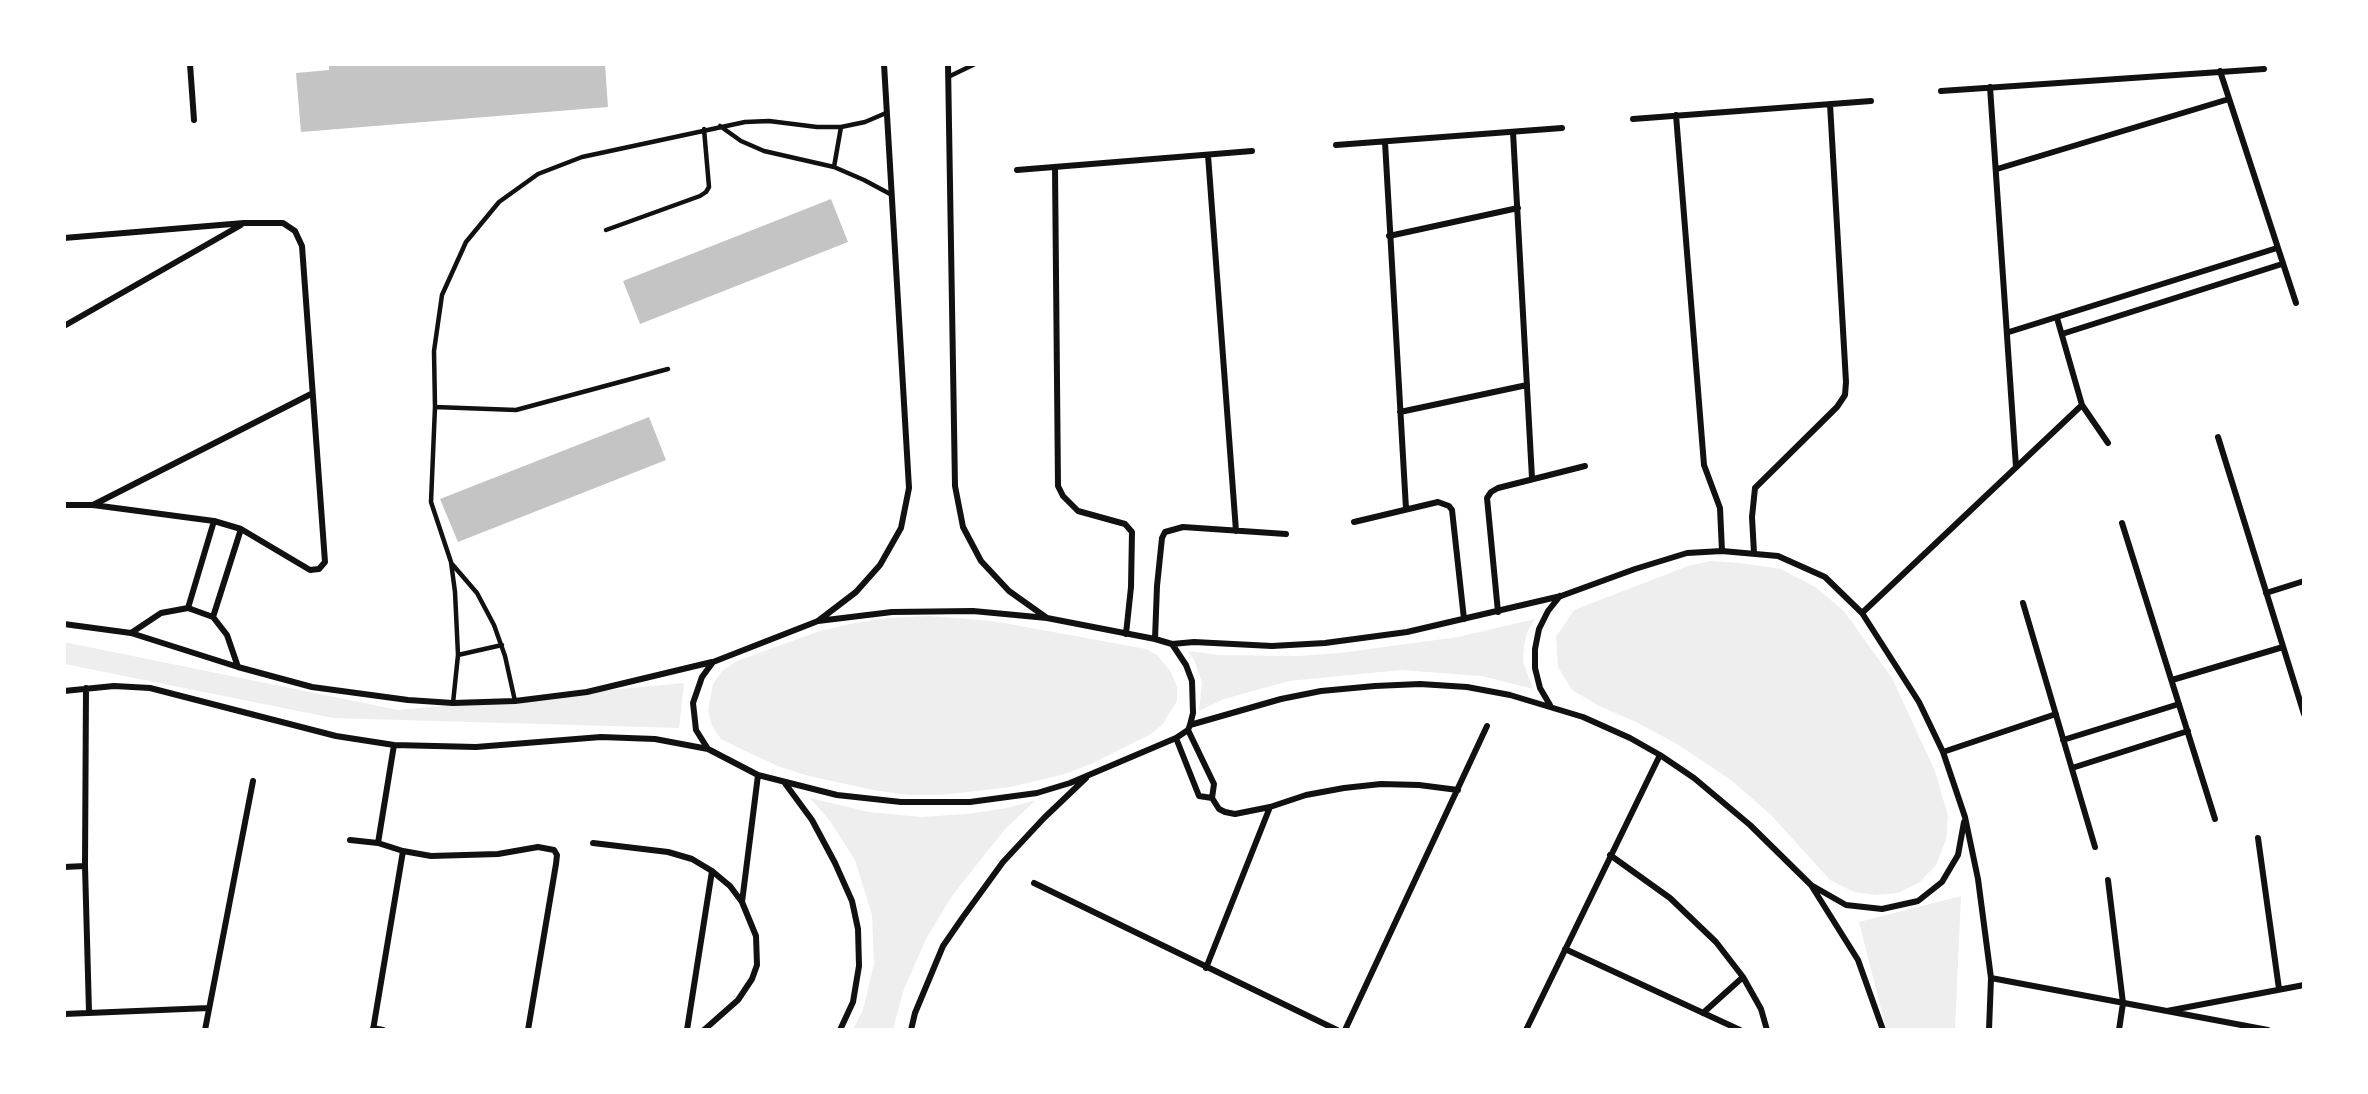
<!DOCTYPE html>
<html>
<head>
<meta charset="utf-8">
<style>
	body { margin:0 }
	#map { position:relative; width:2368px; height:1094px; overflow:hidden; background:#fff; font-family:"PT Sans",sans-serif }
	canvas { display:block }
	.frame { position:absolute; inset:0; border:66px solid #fff; pointer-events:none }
</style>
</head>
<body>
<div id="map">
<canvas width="2368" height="1094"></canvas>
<div class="frame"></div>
</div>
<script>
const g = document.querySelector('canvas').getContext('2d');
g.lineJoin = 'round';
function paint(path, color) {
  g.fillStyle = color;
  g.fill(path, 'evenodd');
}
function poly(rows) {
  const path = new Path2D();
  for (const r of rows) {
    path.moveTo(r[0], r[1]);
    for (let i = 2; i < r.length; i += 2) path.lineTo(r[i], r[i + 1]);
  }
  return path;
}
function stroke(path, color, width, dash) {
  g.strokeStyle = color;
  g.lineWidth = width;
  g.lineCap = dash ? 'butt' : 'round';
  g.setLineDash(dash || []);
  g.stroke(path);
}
paint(poly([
	[1711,561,1740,563,1781,569,1815,587,1844,611,1892,678,1935,771,1948,816,1946,840,1936,865,1920,882,1898,893,1875,895,1854,892,1830,880,1771,815,1731,780,1677,744,1636,722,1599,706,1572,690,1558,667,1556,637,1574,610,1688,566],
	[929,616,993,621,1146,649,1157,655,1171,672,1177,687,1177,701,1162,725,1151,734,1091,764,1065,774,1011,787,941,795,909,795,873,790,809,776,780,767,741,749,721,739,712,726,708,711,713,684,722,671,737,661,817,632,849,624,888,618],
	[1535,619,1528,630,1524,645,1523,662,1533,689,1482,676,1401,670,1289,681,1224,699,1199,711,1202,683,1195,662,1188,651,1218,655,1298,656,1340,653,1458,637],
	[64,642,398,710,684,683,679,728,333,718,65,664],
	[810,798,869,812,921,817,967,814,1007,808,1036,800,1007,827,978,863,952,896,927,937,904,989,893,1029,853,1029,863,1010,874,964,872,915,855,860,830,821],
	[1961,896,1955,1029,1886,1029,1859,922]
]), '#eee');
paint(poly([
	[329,64,605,64,608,107,301,132,296,73,329,70],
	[831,199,848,242,640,324,623,281],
	[649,417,666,460,458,542,440,499]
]), '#c4c4c4');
stroke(poly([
	[948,77,975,64],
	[720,126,741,141,764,151,834,167,864,180,892,195],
	[834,167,841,127],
	[606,230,700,196,706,192,709,187,704,129],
	[435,407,516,410,668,369],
	[452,564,477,593,494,625,505,656,515,701],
	[458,655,502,645],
	[453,703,458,655,455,592,451,562,431,502,435,407,434,351,442,295,466,242,499,202,538,174,582,157,745,122,769,121,817,127,841,127,865,122,886,113]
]), '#111', 4.5);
stroke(poly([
	[190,64,194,120],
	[948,64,955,486,963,527,981,561,1009,591,1047,618],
	[2220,71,2296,303],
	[1990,87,2016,467],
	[1941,91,2264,69],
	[1676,115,1704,465,1720,508,1722,551],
	[1633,119,1871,101],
	[1513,132,1532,478],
	[1385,142,1406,509],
	[1336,145,1562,128],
	[1208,155,1236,531],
	[1055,168,1058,486,1063,496,1078,511,1125,524,1132,532,1131,587,1126,634],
	[1997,169,2229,99],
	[1017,170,1252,151],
	[1389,236,1518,208],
	[64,238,244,223,283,223,295,231,302,246,325,562,319,569,310,570,241,529,214,521,93,505,64,505],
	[2057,318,2082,405,2108,443],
	[64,326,241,225],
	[2009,332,2277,248],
	[2062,334,2282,264],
	[1400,412,1527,385],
	[2218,437,2304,714],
	[93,505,311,394],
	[1354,522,1438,502,1449,506,1452,510,1464,619],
	[2122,523,2215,819],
	[1754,553,1752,517,1755,488,1837,407,1845,395,1846,382,1830,104],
	[2266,593,2304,581],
	[2023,603,2095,847],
	[188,608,214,521],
	[1498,612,1487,498,1491,492,1498,488,1585,466],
	[1862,613,2082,405],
	[213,617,241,529],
	[818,621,892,612,973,611,1047,618,1155,639,1172,644,1186,665,1192,681,1193,713,1190,725,1188,730,1176,738,1070,783,1037,793,970,802,901,802,837,795,758,775,708,749,696,730,693,703,702,677,713,662,818,621,856,592,880,565,901,528,909,488,884,64],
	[64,624,131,633,238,667,312,687,408,700,453,703,515,701,587,692,712,662],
	[131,633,161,613,188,608,213,617,227,635,238,667],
	[1155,639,1157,586,1162,538,1165,532,1183,527,1286,534],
	[1172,644,1194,642,1272,646,1325,643,1407,632,1561,596,1635,569,1687,553,1722,551,1778,556,1825,577,1862,613,1919,702,1943,752,1965,817,1978,879,1991,978,1989,1030],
	[2172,680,2283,647],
	[86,688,85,866,89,1012],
	[64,691,114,686,150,688,336,736,394,745,476,747,601,737,655,739,708,749],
	[1550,705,1540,688,1535,668,1535,649,1539,629,1548,611,1560,596],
	[1190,725,1281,699,1321,691,1375,686,1420,684,1467,687,1510,695,1583,717,1630,738,1660,755,1694,778,1750,825,1811,885,1858,960,1883,1030],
	[1188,730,1214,784,1212,798,1219,809,1225,812,1235,814,1270,807,1306,795,1344,788,1381,784,1419,785,1458,790],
	[1176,738,1199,796,1212,798],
	[2063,740,2179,704],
	[1943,752,2056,714],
	[2072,768,2188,731],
	[784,782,812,820,835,863,852,901,858,929,859,966,853,1002,840,1030],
	[2258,838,2279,989],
	[350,840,378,843,403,851,431,856,498,854,538,847,554,850,557,855,556,864,528,1030],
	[378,843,394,745],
	[593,843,668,852,692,859,712,871,730,886,742,902,756,936,757,965,752,979,738,1000,704,1030],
	[1610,855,1670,898,1716,942,1743,977,1761,1009,1767,1030],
	[64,867,85,866],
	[2108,880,2123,1003,2119,1030],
	[1034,883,1337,1030],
	[1811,885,1846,905,1882,909,1918,901,1942,882,1958,855,1964,822],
	[742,902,758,775],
	[1565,949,1740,1030],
	[1206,968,1270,807],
	[1991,978,2268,1030],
	[2167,1011,2304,985],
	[1703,1013,1743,977],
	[64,1014,209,1008],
	[373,1028,383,1030],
	[205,1030,253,781],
	[373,1030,403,851],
	[687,1030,712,871],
	[911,1030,915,1013,943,946,963,917,1003,862,1044,818,1086,778],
	[1345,1030,1487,726],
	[1526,1030,1660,755]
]), '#111', 6);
</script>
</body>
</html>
